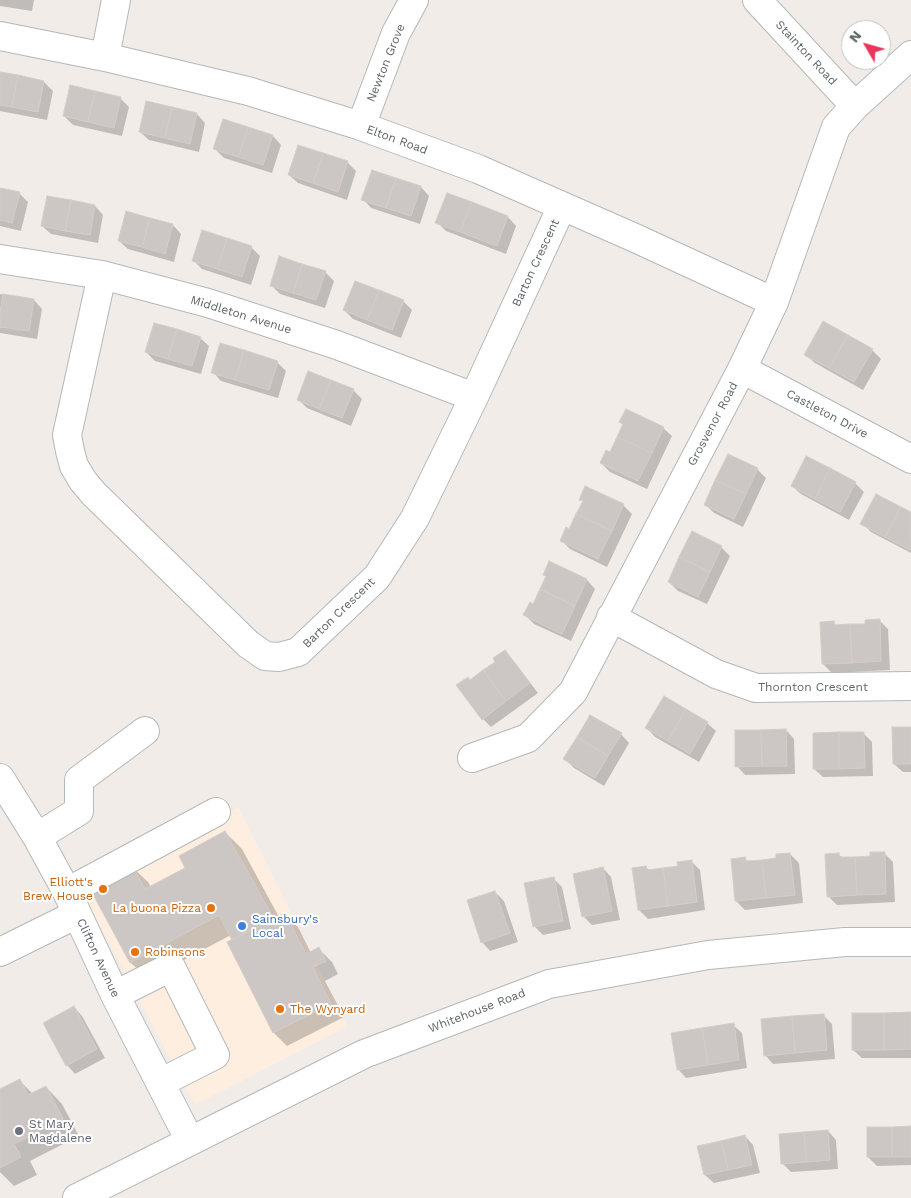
<!DOCTYPE html>
<html>
<head>
<meta charset="utf-8">
<style>
	body { margin:0 }
	#map { position:relative; width:911px; height:1198px; overflow:hidden; background:#f1ece8; font-family:"Work Sans",sans-serif }
	canvas { display:block }
	.north { position:absolute; left:841px; top:20px; width:50px; height:50px; box-sizing:border-box; background:#fff; border:1px solid #bfc2c3; border-radius:50%; rotate:308deg; font-size:14px; font-weight:700; line-height:20px; text-align:center; color:#5f6668 }
	.north::after { content:''; display:block; margin:auto; width:18px; height:22px; background:#ea355c; clip-path:polygon(50% 0,100% 100%,50% 72%,0 100%) }
</style>
</head>
<body>
<div id="map">
<canvas width="911" height="1198"></canvas>
<div class="north">N</div>
</div>
<script>
const g = document.querySelector('canvas').getContext('2d');
g.lineJoin = 'round';
function paint(path, color) {
  g.fillStyle = color;
  g.fill(path, 'evenodd');
}
function poly(rows) {
  const path = new Path2D();
  for (const r of rows) {
    path.moveTo(r[0], r[1]);
    for (let i = 2; i < r.length; i += 2) path.lineTo(r[i], r[i + 1]);
  }
  return path;
}
function stroke(path, color, width, dash) {
  g.strokeStyle = color;
  g.lineWidth = width;
  g.lineCap = dash ? 'butt' : 'round';
  g.setLineDash(dash || []);
  g.stroke(path);
}
function label(font, color, halo, rows, align = 'center') {
  g.font = font + ' "Work Sans",sans-serif';
  g.lineWidth = 4;
  g.setLineDash([]);
  g.textBaseline = 'middle';
  g.strokeStyle = halo;
  g.fillStyle = color;
  for (const [text, x, y, turn = 0] of rows) {
    g.save();
    g.translate(x, y);
    g.rotate((+turn || 0) * Math.PI / 180);
    g.textAlign = isNaN(turn) ? turn : align;
    if (halo) g.strokeText(text, 0, 0);
    g.fillText(text, 0, 0);
    g.restore();
  }
}
paint(poly([
	[238,807,348,1026,195,1105,81,890]
]), '#feeee0');
paint(poly([
	[0,0,34,0,32,11,0,6],
	[0,73,44,82,53,91,47,120,0,111],
	[120,98,129,107,122,136,73,125,64,116],
	[197,114,205,123,199,152,149,140,140,132],
	[273,136,281,145,272,173,224,158,215,149],
	[347,162,356,171,347,200,298,183,289,175],
	[421,187,429,196,420,224,371,208,363,199],
	[0,189,19,193,28,202,21,231,0,226],
	[448,194,508,217,516,226,506,254,446,231,437,222],
	[95,206,103,215,98,243,51,234,42,226],
	[127,213,173,225,181,234,174,262,128,249,119,241],
	[251,247,260,256,251,285,202,269,194,261],
	[325,272,334,281,325,308,280,294,271,285],
	[0,294,34,300,42,309,37,339,0,333],
	[403,301,412,310,401,338,353,319,344,310],
	[200,338,209,346,201,374,155,361,146,352],
	[872,350,881,359,863,390,815,363,806,355],
	[277,362,286,371,278,398,221,381,213,372],
	[353,390,362,399,351,426,307,408,298,399],
	[663,428,672,436,647,489,610,472,601,463,611,453],
	[728,456,757,469,766,478,743,527,714,513,705,504],
	[855,483,864,492,849,520,801,494,792,486],
	[877,496,911,514,911,553,871,532,862,523],
	[581,499,623,505,632,514,607,567,570,549,561,540,570,530,584,502],
	[721,547,730,556,707,604,678,591,669,582],
	[550,563,587,580,595,589,571,641,534,624,525,615,534,606,547,577,544,574],
	[879,620,888,629,890,670,832,673,823,664,833,622,837,626,866,625],
	[504,651,513,660,538,693,491,727,483,719,471,681,497,662],
	[707,723,716,731,699,762,655,737,647,728],
	[911,728,911,772,903,772,894,764],
	[786,730,794,739,795,774,745,775,737,766],
	[863,733,872,742,873,776,823,777,814,769],
	[621,734,629,743,604,786,574,768,565,759],
	[225,832,242,849,279,917,285,914,298,927,311,953,319,949,332,962,338,974,325,981,344,1017,287,1046,274,1033,228,943,234,940,231,935,148,979,131,963,91,888,131,866,148,882,151,887,187,868],
	[884,853,893,862,895,902,837,905,828,896,839,855,843,858,871,857],
	[790,854,799,863,803,903,745,910,736,901,732,860,745,859,749,862,778,859],
	[691,861,700,870,705,910,648,919,639,910,634,869,646,867,650,871,679,867],
	[603,868,611,877,620,920,592,925,584,917,575,875],
	[553,878,562,887,571,929,543,935,534,926],
	[495,892,504,901,518,942,490,951,482,942],
	[74,1007,82,1016,105,1058,75,1074,67,1065],
	[911,1014,911,1058,862,1058,853,1050],
	[823,1015,832,1024,835,1059,773,1064,765,1055],
	[733,1025,742,1033,747,1068,686,1078,678,1069],
	[20,1081,33,1094,46,1087,62,1104,79,1136,30,1161,37,1175,14,1186,0,1172,0,1091],
	[911,1128,911,1165,877,1166,868,1157],
	[828,1131,836,1140,838,1169,791,1172,782,1163],
	[745,1136,753,1145,760,1173,714,1183,705,1175]
]), '#0003');
const building = poly([
	[0,72,18,75,12,107,0,105,0,72],
	[18,75,44,81,38,112,12,107,18,75],
	[70,85,95,91,88,122,63,116,70,85],
	[95,91,121,97,114,128,88,122,95,91],
	[146,101,172,107,165,138,139,132,146,101],
	[172,107,197,113,190,144,165,138,172,107],
	[223,119,248,127,238,157,213,149,223,119],
	[248,127,273,135,263,165,238,157,248,127],
	[298,145,323,153,313,183,288,175,298,145],
	[323,153,348,161,338,192,313,183,323,153],
	[372,170,396,178,386,208,361,200,372,170],
	[396,178,421,186,411,216,386,208,396,178],
	[0,188,20,192,12,223,0,220,0,188],
	[447,193,472,202,460,232,435,223,447,193],
	[47,196,71,200,65,231,41,226,47,196],
	[71,200,95,205,90,235,65,231,71,200],
	[472,202,508,216,497,246,460,232,472,202],
	[126,211,150,218,142,247,118,241,126,211],
	[150,218,173,224,165,254,142,247,150,218],
	[202,230,227,238,217,269,192,261,202,230],
	[227,238,252,246,242,277,217,269,227,238],
	[279,256,302,264,293,293,270,286,279,256],
	[302,264,326,271,316,300,293,293,302,264],
	[355,281,379,290,367,320,343,310,355,281],
	[379,290,404,300,392,330,367,320,379,290],
	[3,294,34,299,29,331,0,327,0,312,3,294],
	[823,321,848,335,829,368,804,355,823,321],
	[154,323,177,329,168,359,145,352,154,323],
	[177,329,201,337,192,366,168,359,177,329],
	[848,335,873,349,854,382,829,368,848,335],
	[220,343,244,350,235,380,211,373,220,343],
	[244,350,278,361,269,390,235,380,244,350],
	[308,371,331,380,319,409,297,400,308,371],
	[331,380,354,389,342,418,319,409,331,380],
	[626,409,664,427,652,453,617,437,623,424,619,422,626,409],
	[617,437,652,453,638,481,600,463,606,450,610,452,617,437],
	[728,454,758,468,746,494,715,480,728,454],
	[806,456,830,468,815,499,791,486,806,456],
	[830,468,856,482,840,512,815,499,830,468],
	[715,480,746,494,734,519,704,505,715,480],
	[585,486,624,504,612,531,576,514,583,501,579,500,585,486],
	[876,494,901,507,885,537,860,524,876,494],
	[901,507,911,512,910,550,885,537,901,507],
	[576,514,612,531,598,559,560,541,566,527,569,529,576,514],
	[692,531,722,546,710,572,679,557,692,531],
	[679,557,710,572,698,597,668,582,679,557],
	[549,561,587,579,575,606,540,589,546,576,543,575,549,561],
	[540,589,575,606,562,634,523,615,530,602,533,604,540,589],
	[880,619,881,661,852,663,850,624,865,624,865,620,880,619],
	[834,621,834,625,850,624,852,663,822,664,820,622,834,621],
	[505,650,530,683,506,701,483,670,495,662,493,658,505,650],
	[483,670,506,701,482,720,456,685,468,677,470,680,483,670],
	[664,696,686,709,668,741,645,728,664,696],
	[686,709,708,722,690,754,668,741,686,709],
	[590,715,622,733,608,756,577,737,590,715],
	[892,727,911,727,911,764,893,764,892,727],
	[786,729,787,766,762,766,761,730,786,729],
	[735,730,761,730,762,766,735,767,735,730],
	[839,732,864,732,865,768,839,769,839,732],
	[839,732,839,769,813,769,813,733,839,732],
	[577,737,608,756,595,778,563,759,577,737],
	[225,831,274,919,232,940,219,915,130,963,89,887,131,864,145,889,185,868,179,856,225,831],
	[870,852,885,852,886,894,857,895,855,857,870,856,870,852],
	[790,853,795,895,766,898,762,860,776,858,776,854,790,853],
	[839,853,840,857,855,857,857,895,827,897,825,854,839,853],
	[745,857,746,861,762,860,766,898,735,901,731,859,745,857],
	[692,860,697,902,668,906,663,868,678,866,677,862,692,860],
	[646,866,647,870,663,868,668,906,638,910,632,868,646,866],
	[603,867,612,911,582,917,573,874,603,867],
	[554,877,563,921,533,927,524,883,554,877],
	[495,891,510,933,481,943,467,900,495,891],
	[285,913,306,954,319,947,326,961,313,967,331,1004,273,1033,227,942,285,913],
	[74,1006,97,1049,66,1066,43,1023,74,1006],
	[911,1012,911,1049,884,1050,884,1013,911,1012],
	[852,1013,884,1013,884,1050,852,1050,852,1013],
	[824,1014,827,1050,795,1053,792,1016,824,1014],
	[792,1016,795,1053,764,1056,761,1019,792,1016],
	[734,1023,739,1060,708,1065,702,1028,734,1023],
	[702,1028,708,1065,677,1070,671,1033,702,1028],
	[20,1079,28,1095,46,1086,63,1119,14,1144,21,1157,0,1168,0,1089,20,1079],
	[911,1126,911,1157,892,1157,892,1127,911,1126],
	[867,1127,892,1127,892,1157,867,1157,867,1127],
	[828,1130,830,1160,806,1162,804,1132,828,1130],
	[804,1132,806,1162,781,1164,779,1134,804,1132],
	[745,1135,752,1165,728,1170,721,1141,745,1135],
	[721,1141,728,1170,704,1175,697,1146,721,1141]
]);
paint(building, '#ccc7c5');
stroke(building, '#d6ccc6', 1);
const minor = poly([
	[757,0,855,106],
	[0,36,105,57,248,91,361,126,478,169,635,238,774,302],
	[105,57,116,0],
	[361,126,396,33,414,0],
	[0,259,102,275,208,303,337,345,474,397],
	[102,275,67,435,70,451,74,466,83,481,94,494,248,644,265,656,279,657,298,652,377,577,415,518,474,397,562,206],
	[742,369,911,459],
	[611,617,716,674,756,688,911,686],
	[472,758,528,738,573,692,742,369,774,302,836,127,855,106,911,55],
	[0,778,37,837,67,892,115,995,190,1141],
	[37,837,79,811,79,780,145,731],
	[67,892,216,812],
	[0,952,77,914],
	[115,995,171,967,215,1055,160,1083],
	[77,1198,364,1054,549,984,708,955,845,942,911,942]
]);
stroke(minor, '#b3b8ba', 30);
stroke(minor, '#fff', 28);
for (const [x, y, r, color] of [
	[103,889,5,"#e8710a"],
	[211,908,5,"#e8710a"],
	[242,926,5,"#3f7fe0"],
	[135,952,5,"#e8710a"],
	[280,1009,5,"#e8710a"],
	[19,1131,5,"#6b7280"]
]) {
  const dot = new Path2D();
  dot.arc(x, y, r, 0, 2 * Math.PI);
  g.fillStyle = color;
  g.fill(dot);
  stroke(dot, '#fff', 2);
}
label('12px', '#5f6668', '#fff', [
	["Stainton Road",806,53,47],
	["Newton Grove",386,63,-68],
	["Elton Road",397,140,20],
	["Barton Crescent",536,263,-65],
	["Middleton Avenue",241,315,17],
	["Castleton Drive",827,414,28],
	["Grosvenor Road",713,424,-62],
	["Barton Crescent",339,613,-44],
	["Thornton Crescent",813,687],
	["Clifton Avenue",98,958,65],
	["Whitehouse Road",477,1011,-21]
]);
label('12px', '#c56008', '#fff', [
	["Elliott's",93,882],
	["Brew House",93,896],
	["La buona Pizza",201,908],
	["Robinsons",145,952,"left"],
	["The Wynyard",290,1009,"left"]
], 'right');
label('12px', '#366cbe', '#fff', [
	["Sainsbury's",252,919],
	["Local",252,933]
], 'left');
label('12px', '#5b616d', '#fff', [
	["St Mary",29,1124],
	["Magdalene",29,1138]
], 'left');
</script>
</body>
</html>
